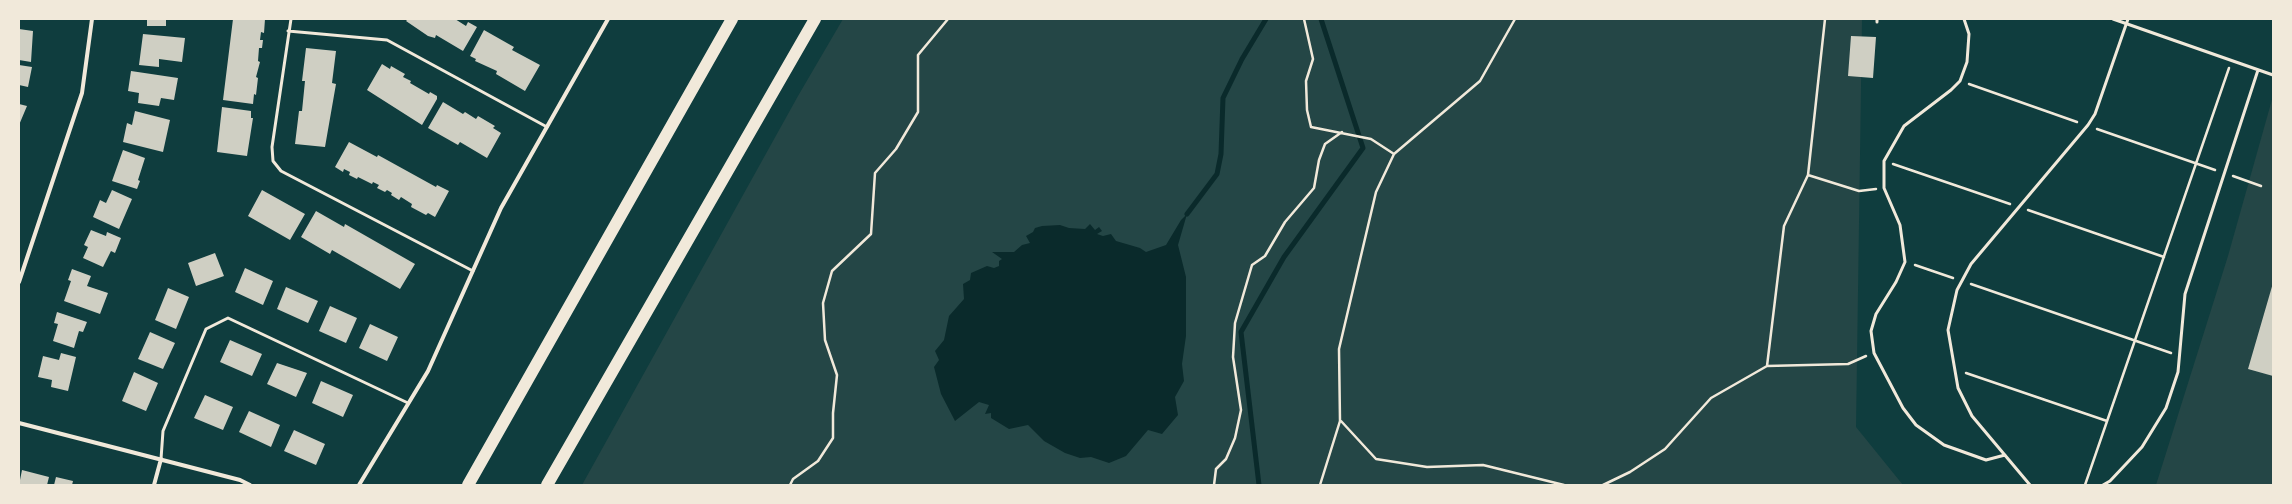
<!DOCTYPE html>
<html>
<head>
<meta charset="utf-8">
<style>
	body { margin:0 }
	#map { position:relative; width:2292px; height:504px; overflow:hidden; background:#0f3d3e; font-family:"Open Sans",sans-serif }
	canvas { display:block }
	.frame { position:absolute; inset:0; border:20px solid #f1e9da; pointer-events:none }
</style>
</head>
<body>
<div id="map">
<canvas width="2292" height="504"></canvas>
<div class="frame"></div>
</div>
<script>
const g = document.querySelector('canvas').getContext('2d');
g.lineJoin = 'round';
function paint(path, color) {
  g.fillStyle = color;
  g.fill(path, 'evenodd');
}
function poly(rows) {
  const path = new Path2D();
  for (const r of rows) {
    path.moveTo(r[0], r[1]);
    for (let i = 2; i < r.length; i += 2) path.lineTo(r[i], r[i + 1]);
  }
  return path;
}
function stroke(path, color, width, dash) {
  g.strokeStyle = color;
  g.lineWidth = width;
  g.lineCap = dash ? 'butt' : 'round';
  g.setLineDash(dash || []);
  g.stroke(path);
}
paint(poly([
	[843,19,1862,19,1856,427,1903,485,582,485,798,96],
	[2273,96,2273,485,2156,485,2228,256]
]), '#244646');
paint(poly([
	[1187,214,1178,245,1186,277,1186,336,1182,364,1184,381,1175,397,1178,415,1162,434,1148,430,1126,456,1109,463,1091,457,1080,458,1065,453,1044,441,1028,425,1009,429,991,418,991,413,985,414,989,405,979,402,955,421,941,394,934,367,939,360,935,351,944,340,949,316,964,299,963,284,970,280,971,273,987,266,994,268,999,266,999,261,1002,259,992,252,1014,252,1022,245,1030,243,1026,236,1033,232,1035,228,1042,226,1060,225,1069,228,1085,229,1090,224,1095,230,1099,227,1102,231,1097,234,1103,236,1111,234,1116,241,1140,248,1146,252,1166,245,1181,220]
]), '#0a2a2b');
stroke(poly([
	[1187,214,1217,174,1221,154,1223,98,1242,59,1266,19],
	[1259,485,1241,332,1284,257,1363,148,1321,19]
]), '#0a2a2b', 5);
paint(poly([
	[147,19,166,19,166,26,147,26],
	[233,19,265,19,264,33,261,32,260,40,263,40,262,48,259,48,258,61,260,62,256,77,258,78,256,95,254,94,253,104,223,100],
	[408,19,455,19,466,26,468,22,477,27,463,51,436,35,435,38,428,36,406,21],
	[19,29,33,31,31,62,19,60],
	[484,30,514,47,512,50,540,65,525,91,496,74,497,71,475,61,476,59,470,56],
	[143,34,185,38,182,62,159,59,159,67,139,65],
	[1851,36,1876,37,1873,78,1848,76],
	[306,48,336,51,332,83,336,84,325,147,295,144,299,111,302,111,305,81,302,81],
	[382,64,390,69,391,66,405,74,403,77,411,81,410,83,429,94,430,92,437,96,437,99,422,125,367,90],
	[19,65,32,67,28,87,19,85],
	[131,71,178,78,174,100,161,98,159,106,138,103,139,93,128,91],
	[443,102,463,114,465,112,476,119,478,116,495,126,493,128,501,133,487,158,460,142,458,145,428,128],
	[19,104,27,106,19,125],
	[222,107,251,111,251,118,253,118,247,156,217,152],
	[135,111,170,120,163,152,123,142,127,123,132,125],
	[349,142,377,157,378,155,436,187,437,185,449,191,435,217,428,213,426,215,411,207,412,204,401,197,399,200,391,195,392,193,387,190,385,192,377,188,379,185,373,182,372,184,358,177,357,179,349,175,350,172,344,169,343,172,335,167],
	[123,150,145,158,138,180,140,181,137,189,112,181],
	[112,190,132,199,119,229,93,217,100,200,106,203],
	[262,190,305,214,290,240,248,216],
	[316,211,344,227,345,224,415,264,400,289,332,250,330,254,301,237],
	[91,230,106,236,107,232,121,238,115,253,111,251,103,267,83,258,88,247,84,245],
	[215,253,224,276,196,286,188,263],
	[245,268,273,281,263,305,235,292],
	[72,269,91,276,87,286,108,293,100,314,64,301,71,281,68,280],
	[2273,283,2273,376,2248,369],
	[286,287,318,301,308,323,277,309],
	[168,288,189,297,176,329,155,320],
	[330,306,357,318,346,343,319,331],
	[57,312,87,322,83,332,79,331,74,348,53,341,58,324,54,323],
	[370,324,398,337,387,361,359,348],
	[150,332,175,343,163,369,138,359],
	[230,340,262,354,252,376,220,362],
	[61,353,76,357,68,391,51,387,52,380,38,377,43,356,59,360],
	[277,363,307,373,296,397,267,384],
	[134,372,158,383,146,411,122,401],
	[321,381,353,395,343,417,312,403],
	[205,395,233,407,223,430,194,418],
	[249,411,280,425,271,447,239,432],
	[294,430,325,444,316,465,284,451],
	[22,470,49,477,47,485,19,485],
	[56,477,73,481,72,485,54,485]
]), '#cfcfc3');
stroke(poly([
	[1304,19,1313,59,1306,81,1307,110,1311,127,1371,139,1394,154],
	[1969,84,2077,122],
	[2097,129,2215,170],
	[1893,164,2010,204],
	[1808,175,1859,191,1876,189],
	[2233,176,2261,186],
	[2028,210,2164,257],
	[1915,265,1953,278],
	[1971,284,2171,353],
	[1767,366,1784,226,1808,175,1825,19],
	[1966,373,2107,421],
	[1341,421,1376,459,1427,467,1483,465,1564,485],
	[790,485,793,479,818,461,833,438,833,413,837,375,825,340,823,303,832,271,871,234,875,173,896,149,918,112,918,55,948,19],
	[1214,485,1216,469,1226,459,1235,438,1241,410,1233,357,1235,323,1252,265,1265,256,1285,222,1314,188,1319,160,1325,144,1342,132],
	[1320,485,1340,421,1339,349,1376,192,1394,154,1480,81,1515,19],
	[1603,485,1630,472,1665,449,1711,398,1767,366,1848,364,1866,356],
	[2085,485,2229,68]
]), '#f1e9da', 2.5);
stroke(poly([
	[291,19,272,147,273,161,281,171,473,271],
	[1964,19,1969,34,1967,62,1960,81,1951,90,1904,126,1884,161,1884,188,1900,225,1905,262,1896,282,1876,314,1871,331,1874,353,1903,408,1916,425,1944,445,1986,460,2005,455],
	[2113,19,2273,75],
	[1877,22,1877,19],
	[288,31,387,40,547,127],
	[161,459,163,431,206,329,228,318,408,403],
	[2030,485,1972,416,1958,388,1948,330,1957,290,1971,264,2088,125,2095,114,2128,19],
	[2103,485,2110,481,2142,447,2166,408,2178,372,2185,294,2258,70]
]), '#f1e9da', 3);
stroke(poly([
	[19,282,82,93,92,19],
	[19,423,240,480,250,485],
	[154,485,161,459],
	[359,485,428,371,501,208,608,19]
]), '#f1e9da', 4);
stroke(poly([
	[468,485,732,19],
	[547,485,815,19]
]), '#f1e9da', 12);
</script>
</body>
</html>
